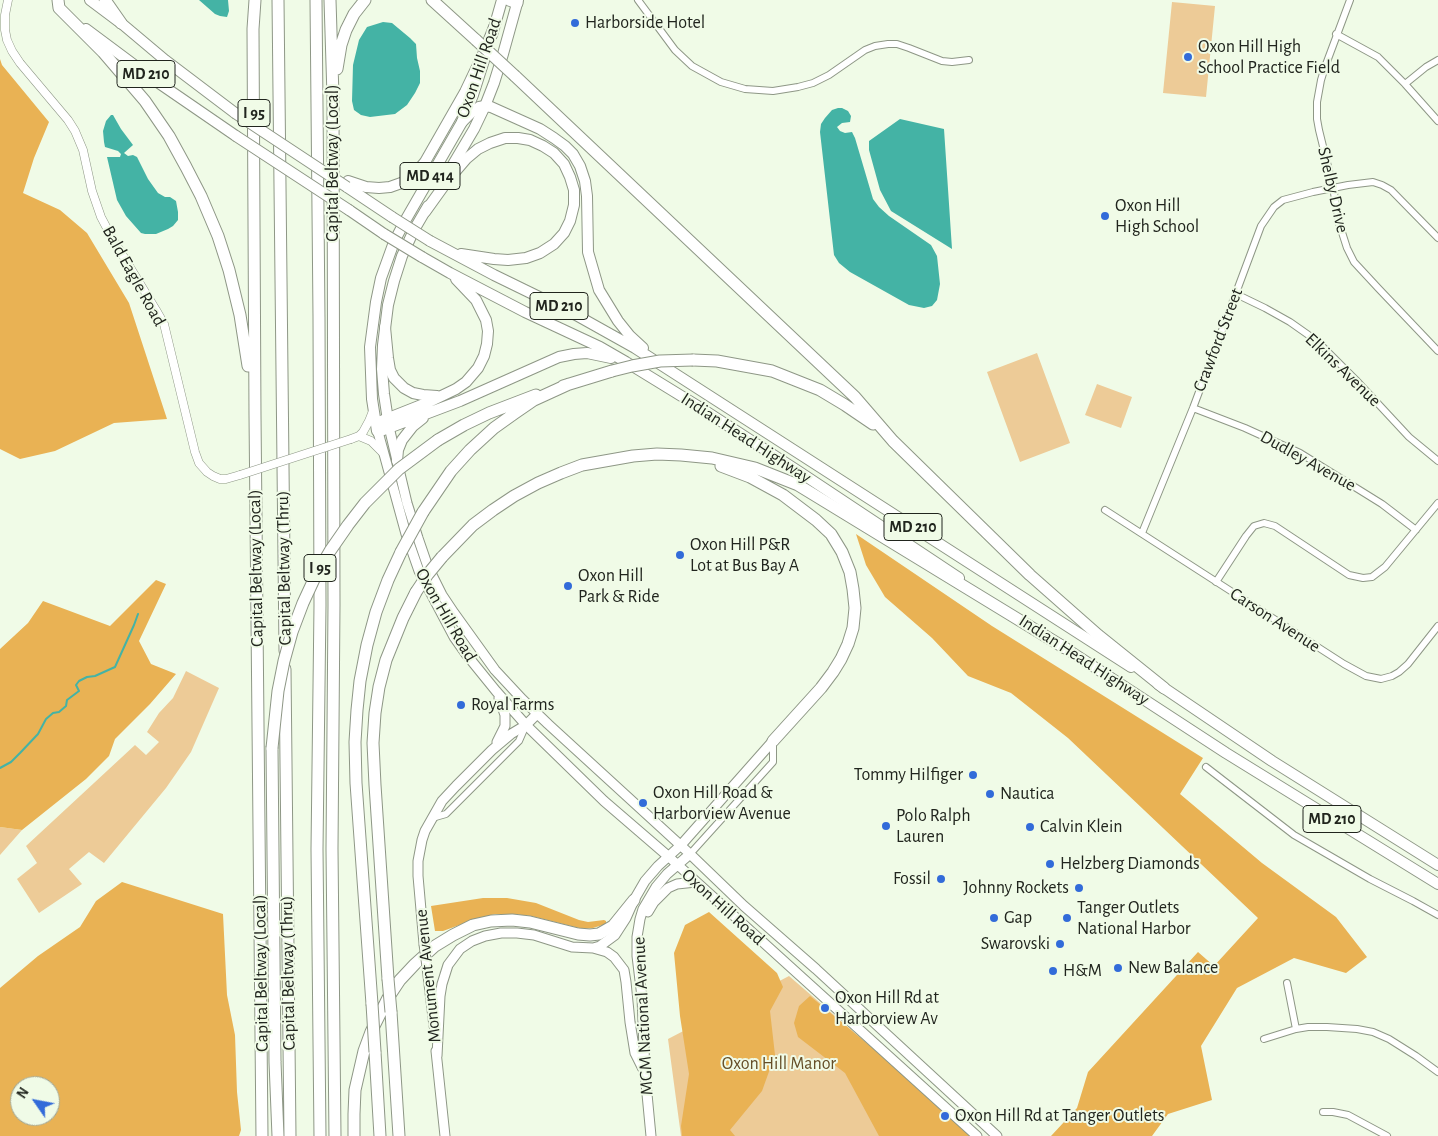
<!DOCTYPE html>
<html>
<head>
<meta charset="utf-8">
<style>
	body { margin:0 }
	#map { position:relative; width:1438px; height:1136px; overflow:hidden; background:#f0fbe7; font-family:"Alegreya Sans",sans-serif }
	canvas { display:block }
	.north { position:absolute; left:10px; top:1076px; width:50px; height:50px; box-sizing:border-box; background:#f0fbe7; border:1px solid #9da597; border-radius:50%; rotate:303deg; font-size:14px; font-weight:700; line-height:20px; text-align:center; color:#21251e }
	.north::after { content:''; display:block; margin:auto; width:18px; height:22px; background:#326bd9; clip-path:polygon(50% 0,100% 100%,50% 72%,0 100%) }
</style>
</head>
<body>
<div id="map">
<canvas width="1438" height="1136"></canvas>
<div class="north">N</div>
</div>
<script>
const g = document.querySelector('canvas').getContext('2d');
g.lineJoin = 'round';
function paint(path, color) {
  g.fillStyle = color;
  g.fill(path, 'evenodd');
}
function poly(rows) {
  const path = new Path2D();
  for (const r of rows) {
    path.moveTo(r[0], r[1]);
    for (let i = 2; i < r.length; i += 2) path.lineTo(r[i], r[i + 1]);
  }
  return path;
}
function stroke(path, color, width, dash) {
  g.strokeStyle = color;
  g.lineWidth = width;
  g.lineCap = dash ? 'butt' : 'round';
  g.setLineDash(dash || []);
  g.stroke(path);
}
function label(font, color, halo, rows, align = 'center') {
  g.font = font + ' "Alegreya Sans",sans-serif';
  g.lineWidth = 4;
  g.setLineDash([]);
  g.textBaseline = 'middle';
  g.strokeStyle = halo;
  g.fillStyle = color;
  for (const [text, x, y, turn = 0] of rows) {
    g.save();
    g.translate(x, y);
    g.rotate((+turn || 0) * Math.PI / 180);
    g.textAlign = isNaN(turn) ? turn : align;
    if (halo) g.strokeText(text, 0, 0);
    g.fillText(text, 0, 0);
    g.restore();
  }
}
paint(poly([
	[1172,2,1215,6,1206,97,1163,93],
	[1037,353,1070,443,1020,462,987,372],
	[1097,384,1132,397,1121,428,1085,415],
	[186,671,219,688,191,752,166,788,104,863,89,852,69,869,82,884,39,913,17,879,37,863,26,846,135,745,146,755,159,742,147,732,159,713,173,698],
	[0,827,22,830,0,855],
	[789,976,974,1136,681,1136,668,1039]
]), '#edcb97');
paint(poly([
	[0,59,2,65,49,122,34,158,23,193,60,210,87,233,129,303,167,419,114,423,55,451,20,459,0,449],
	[856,534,992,626,1203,758,1180,794,1262,863,1336,917,1367,957,1346,973,1294,958,1237,988,1201,1046,1212,1100,1168,1114,1152,1136,1051,1136,1077,1108,1088,1072,1198,952,1214,966,1258,918,1068,738,1011,693,968,676,932,638,885,597,866,565],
	[156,580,166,584,139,641,151,664,176,674,150,704,115,739,109,756,86,779,22,830,0,827,0,649,28,623,43,601,110,626],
	[122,882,223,914,227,995,235,1035,237,1092,241,1130,239,1136,0,1136,0,988,38,956,80,927,96,901],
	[20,1086,50,1086,50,1116,20,1116],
	[483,898,507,898,536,903,579,920,588,922,604,920,606,921,606,924,593,928,583,929,531,916,513,914,495,914,476,919,443,931,435,931,431,906],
	[709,912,777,973,783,987,770,1011,775,1055,762,1091,730,1130,735,1136,682,1136,681,1126,689,1074,680,1016,674,953,685,925],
	[810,996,887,1060,977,1136,879,1136,845,1073,798,1037,794,1023,799,1006]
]), '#e9b254');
paint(poly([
	[199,0,228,0,229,11,227,17,220,16,215,14],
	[383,22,392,23,410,38,416,44,417,58,420,71,420,83,415,93,407,105,395,114,370,117,361,115,354,110,352,101,353,65,359,40,367,27],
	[838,108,842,108,848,111,851,116,850,122,842,123,837,127,840,131,845,133,852,132,855,138,873,199,879,207,889,216,931,245,937,256,940,284,937,300,932,306,924,308,909,305,850,272,839,263,834,255,820,132,821,124,825,118,832,110],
	[111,115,113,115,121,129,133,145,124,153,128,156,133,155,137,157,148,179,158,193,165,197,170,197,176,201,178,212,178,220,173,226,168,229,156,234,145,234,141,233,126,216,117,200,107,157,120,157,121,154,118,151,105,147,104,142,103,131,106,121],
	[900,119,944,129,952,249,891,211,880,190,869,150,869,141]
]), '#44b3a5');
stroke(poly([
	[0,768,11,762,20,753,38,734,46,719,53,713,59,712,66,706,67,700,79,691,76,685,79,681,87,677,95,676,115,667,134,625,138,614]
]), '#44b3a5', 2);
const minor = poly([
	[638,0,675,50,692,66,721,82,745,89,773,91,798,87,813,83,829,75,865,50,875,46,888,44,897,44,909,48,942,61,952,62,969,60],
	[1350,0,1325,67,1321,80,1317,102,1317,119,1319,130,1333,187,1339,223,1347,248,1354,262,1379,289,1438,351],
	[1336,34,1378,57,1405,84,1438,121],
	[1405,84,1426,67,1438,60],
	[1236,294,1265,308,1290,322,1317,341,1356,380,1409,437,1438,461],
	[1193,408,1245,428,1300,453,1382,504,1416,530],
	[1105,510,1344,664,1366,676,1381,679,1392,676,1399,672,1408,664,1438,626],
	[1142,533,1193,408,1261,226,1274,207,1283,200,1313,192,1348,185,1373,182,1382,185,1391,190,1438,238],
	[1216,582,1246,536,1254,526,1264,523,1275,526,1349,575,1363,578,1372,577,1385,567,1438,503],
	[1206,767,1294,835,1370,879,1413,901,1438,915],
	[432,818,446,814,519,741,526,725],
	[690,854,773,762,773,741],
	[1287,983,1296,1029],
	[1264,1039,1296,1029,1308,1027,1327,1027,1357,1029,1373,1032,1389,1039,1416,1056,1438,1072],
	[1323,1112,1333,1112,1348,1115,1387,1136]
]);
const tertiary = poly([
	[8,0,5,15,5,30,7,40,12,51,20,63,68,120,75,131,83,150,92,191,101,217,111,236,156,310,164,324,195,452,199,463,207,472,213,476,220,479,226,479,240,475],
	[359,436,371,441,383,453],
	[351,439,359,436,363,432,369,421,373,411]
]);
const secondary = poly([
	[389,427,407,503,418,538,428,567,442,595,454,613,495,670,522,699,548,724,690,854,744,906,816,969,997,1136],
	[378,432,406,534,419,571,454,637,466,654,496,691,526,725,604,801,669,857,977,1136],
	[497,742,505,726,505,715,499,698],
	[648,912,654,902,668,888,677,884,696,882],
	[424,944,418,876,418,861,422,840,425,831,442,801,456,786,492,750,511,734,526,725,537,714],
	[593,948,600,946,615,935,626,918,634,900,645,881,658,866,681,845,773,741],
	[427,967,434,1026],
	[436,1051,445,1136],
	[437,1056,440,996,442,984,448,965,460,949,472,941,485,936,501,933,517,933,534,935,572,947,593,948,607,952,614,957,624,970,626,982,630,1022,635,1053,645,1073],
	[651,1136,645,1073,642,997,637,956,637,937,640,919,643,909,656,887,667,874,690,854]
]);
const primary = poly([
	[90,0,118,21],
	[492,35,502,0],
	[442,183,474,129,485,106,494,83,503,54,518,0],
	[389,427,384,394,382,369,383,345,388,305,394,281,402,256,414,230,428,206],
	[377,431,372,399,370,347,376,302,381,278,394,242,405,221,462,122,473,95,487,51]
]);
const trunk = poly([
	[121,23,165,60,235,113],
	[86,29,153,79,236,136],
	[462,122,472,112,479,107,485,106,491,107,540,129,554,138,565,146,573,154,580,166,585,181,587,196,588,252,599,290,618,321,630,336,643,348],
	[348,181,366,187,379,188,390,187,404,182,414,175,425,162,465,92,484,52,494,27],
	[347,187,392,217],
	[349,210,384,234],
	[425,212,448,180,466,159,478,149,490,143,505,138,518,138,530,140,543,146,554,153,564,164,570,177,574,190,574,205,570,221,564,233,554,244,540,253,526,258,508,260,494,259,461,254],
	[430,241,494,275,576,315,635,348,1131,667],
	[422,257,450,273,525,312,600,347,626,362,696,405,798,471,959,578],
	[385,327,388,358,390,370,394,378,404,388,413,393,423,395,437,396],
	[376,423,429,402,456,389,466,382,478,368,484,356,487,344,488,331,486,320,476,300,456,279],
	[378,432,460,401,559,357,574,354,587,353,611,358],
	[397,461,398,450,402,440,413,426,423,418],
	[1059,644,1226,753,1438,884],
	[1158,684,1272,761,1438,865]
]);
const motorway = poly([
	[58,0,59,8,103,52,145,101,169,136,186,167,201,196,218,236,229,270,240,315,248,366],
	[105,0,121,23],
	[255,0,253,29,255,415,262,1136],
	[278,0,285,651],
	[316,0,319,317,320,605,317,849,320,1136],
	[330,0,333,96,334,605,332,849,335,1136],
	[432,0,476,40],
	[509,0,517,3],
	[337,69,341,45,346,30,354,14,365,0],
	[515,76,855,397,893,441,1030,575,1098,635,1164,688],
	[693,360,717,361,772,371,820,390,845,405,873,424],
	[563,386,612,371],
	[438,440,464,425,489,413,536,395],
	[721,466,750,477,783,495,816,520,831,534,842,552,850,572,853,589,855,608,853,628,848,644,841,659,833,672,821,688,773,741],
	[423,512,451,471,470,450,494,428,515,413,534,400,569,384],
	[442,557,473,525,493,510,514,496,538,483,561,473,582,465,633,456,657,454,681,455,712,458,755,468,798,485,1065,648],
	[285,669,290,1136],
	[272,748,275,1062,278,1136],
	[388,979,375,785,373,743,375,713,379,687,386,660,403,618,416,592],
	[372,1004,356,783,355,742,357,710,360,681,367,645,376,612,388,580,401,552],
	[391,1012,399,1136],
	[375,1052,380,1136],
	[354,1136,354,1114,355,1090,364,1051,371,1032,388,998,400,980,415,964,435,946,453,935,473,925,491,921,512,920,530,922,578,934,590,935,599,934,613,926,634,900]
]);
stroke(minor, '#8e9786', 8);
stroke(tertiary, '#8e9786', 9);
stroke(secondary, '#8e9786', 11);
stroke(primary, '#8e9786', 12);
stroke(trunk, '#8e9786', 12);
stroke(motorway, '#8e9786', 13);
stroke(minor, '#fff', 6);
stroke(tertiary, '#fff', 8);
stroke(secondary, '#fff', 9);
stroke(primary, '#fff', 10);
stroke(trunk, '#fff', 10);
stroke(motorway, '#fff', 11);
const tertiaryBridge = poly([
	[240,475,351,439]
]);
const secondaryBridge = poly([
	[424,944,427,967]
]);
const trunkBridge = poly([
	[235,113,347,187],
	[236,136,349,210],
	[392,217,430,241],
	[384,234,422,257]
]);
const motorwayBridge = poly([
	[476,40,515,76],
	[612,371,632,366,660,361,693,360],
	[401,552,423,512],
	[416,592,428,574,442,557],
	[272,748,278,691,284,661,292,632,303,603,316,575,330,551,348,525,365,503,399,469,438,440],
	[388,979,391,1012],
	[372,1004,375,1052]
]);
stroke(tertiaryBridge, '#8e9786', 9, []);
stroke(secondaryBridge, '#8e9786', 11, []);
stroke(trunkBridge, '#8e9786', 12, []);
stroke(motorwayBridge, '#8e9786', 13, []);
stroke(tertiaryBridge, '#fff', 8);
stroke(secondaryBridge, '#fff', 9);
stroke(trunkBridge, '#fff', 10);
stroke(motorwayBridge, '#fff', 11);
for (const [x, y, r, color] of [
	[575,23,5,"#326bd9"],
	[1188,57,5,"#326bd9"],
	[1105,216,5,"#326bd9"],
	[680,555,5,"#326bd9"],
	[568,586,5,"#326bd9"],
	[461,705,5,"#326bd9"],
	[973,775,5,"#326bd9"],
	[990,794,5,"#326bd9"],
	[643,803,5,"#326bd9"],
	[886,826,5,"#326bd9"],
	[1030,827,5,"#326bd9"],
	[1050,864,5,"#326bd9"],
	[941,879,5,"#326bd9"],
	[1079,888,5,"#326bd9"],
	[994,918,5,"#326bd9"],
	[1067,918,5,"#326bd9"],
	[1060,944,5,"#326bd9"],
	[1118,968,5,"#326bd9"],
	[1053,971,5,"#326bd9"],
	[825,1008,5,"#326bd9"],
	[945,1116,5,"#326bd9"]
]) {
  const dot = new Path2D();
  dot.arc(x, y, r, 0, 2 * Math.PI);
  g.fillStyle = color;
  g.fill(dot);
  stroke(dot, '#f0fbe7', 2);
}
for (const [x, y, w] of [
	[146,74,58],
	[254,113,32],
	[430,176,60],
	[559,306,58],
	[913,527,58],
	[320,568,32],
	[1332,819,58]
]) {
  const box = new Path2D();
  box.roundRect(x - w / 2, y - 13.5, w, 27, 4);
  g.fillStyle = '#f0fbe7';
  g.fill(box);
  stroke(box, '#21251e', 1);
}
label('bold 16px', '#21251e', null, [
	["MD 210",146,74],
	["I 95",254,113],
	["MD 414",430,176],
	["MD 210",559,306],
	["MD 210",913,527],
	["I 95",320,568],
	["MD 210",1332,819]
]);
label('18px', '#21251e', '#f0fbe7', [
	["Harborside Hotel",585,23],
	["Oxon Hill High",1198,47],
	["School Practice Field",1198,68],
	["Oxon Hill",1115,206],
	["High School",1115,227],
	["Oxon Hill P&R",690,545],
	["Lot at Bus Bay A",690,566],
	["Oxon Hill",578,576],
	["Park & Ride",578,597],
	["Royal Farms",471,705],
	["Tommy Hilfiger",963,775,"right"],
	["Oxon Hill Road &",653,793],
	["Harborview Avenue",653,814],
	["Nautica",1000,794],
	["Polo Ralph",896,816],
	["Lauren",896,837],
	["Calvin Klein",1040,827],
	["Helzberg Diamonds",1060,864],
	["Fossil",931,879,"right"],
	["Johnny Rockets",1069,888,"right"],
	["Tanger Outlets",1077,908],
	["National Harbor",1077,929],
	["Gap",1004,918],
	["Swarovski",1050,944,"right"],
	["New Balance",1128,968],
	["H&M",1063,971],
	["Oxon Hill Rd at",835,998],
	["Harborview Av",835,1019],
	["Oxon Hill Rd at Tanger Outlets",955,1116]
], 'left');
label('18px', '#21251e', '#f0fbe7', [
	["Oxon Hill Road",479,68,-71],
	["Capital Beltway (Local)",333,163,-90],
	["Shelby Drive",1333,190,77],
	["Bald Eagle Road",134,276,61],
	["Crawford Street",1218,340,-69],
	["Elkins Avenue",1343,370,44],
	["Indian Head Highway",746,438,33],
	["Dudley Avenue",1308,461,29],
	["Capital Beltway (Local)",256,568,-91],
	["Capital Beltway (Thru)",284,568,-91],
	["Oxon Hill Road",446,615,60],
	["Carson Avenue",1275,620,33],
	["Indian Head Highway",1084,660,33],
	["Oxon Hill Road",723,907,42],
	["Capital Beltway (Local)",261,973,-91],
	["Capital Beltway (Thru)",288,973,-91],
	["Monument Avenue",428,976,-96],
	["MGM National Avenue",643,1016,-93]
]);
label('18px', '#654e27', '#f0fbe7', [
	["Oxon Hill Manor",779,1064]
]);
</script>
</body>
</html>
